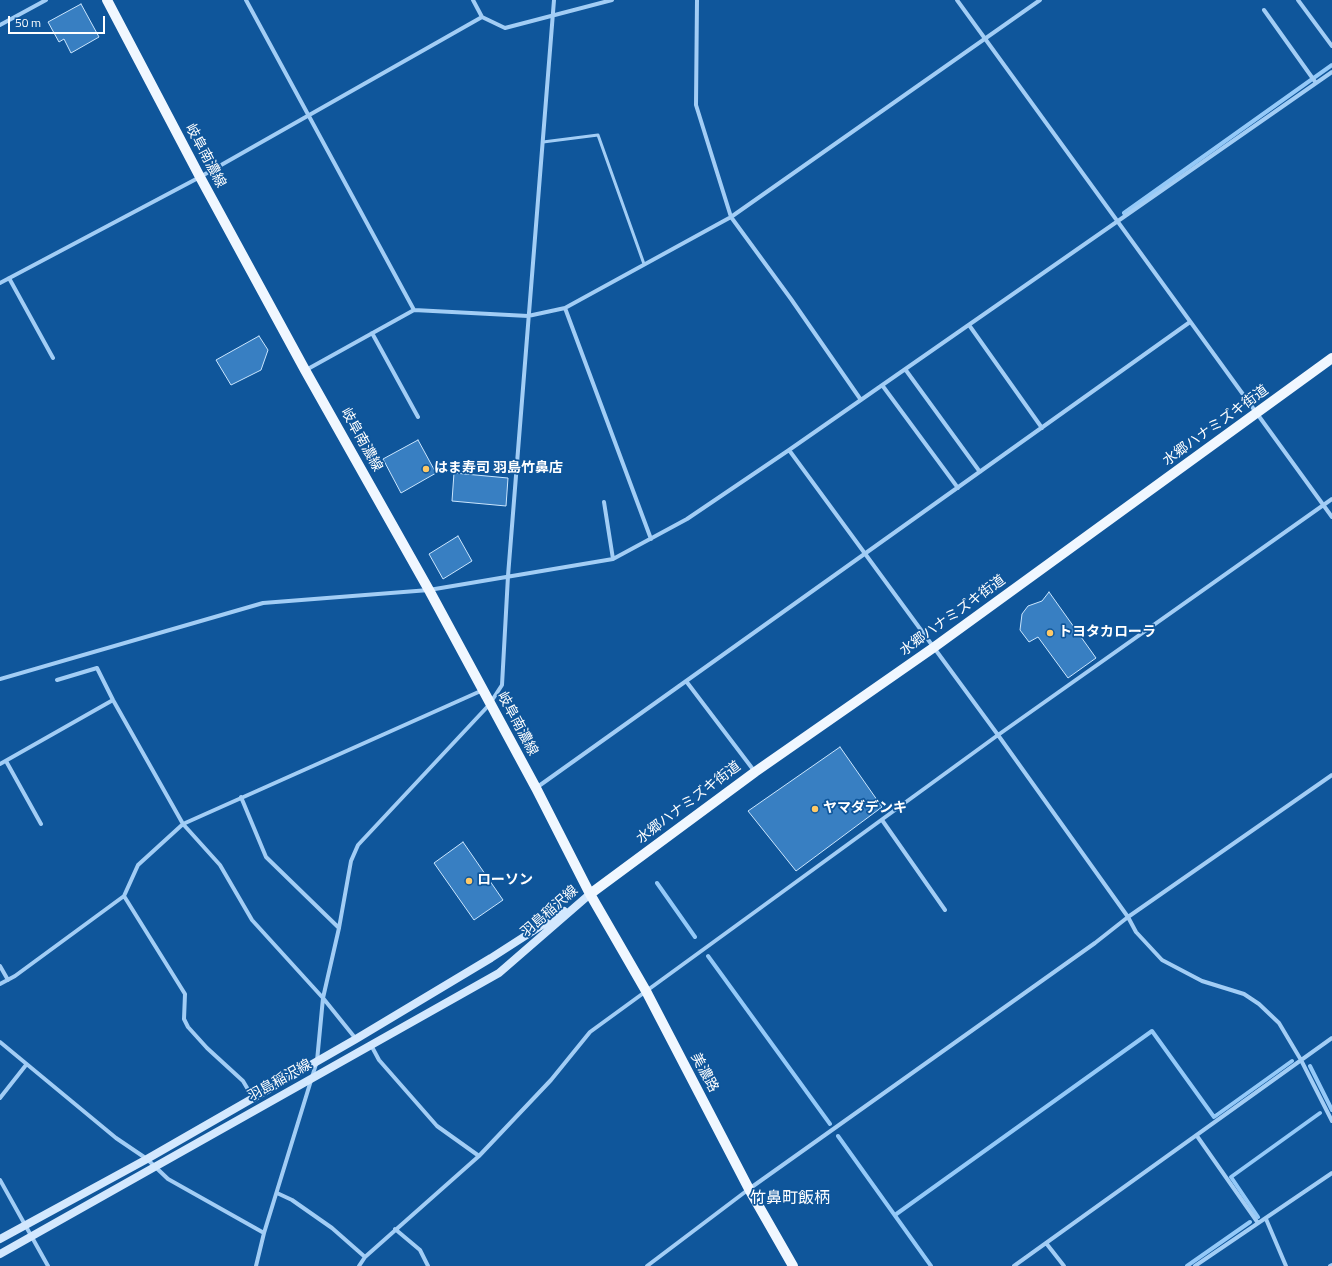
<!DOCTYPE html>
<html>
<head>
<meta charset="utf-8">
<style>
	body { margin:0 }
	#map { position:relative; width:1332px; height:1266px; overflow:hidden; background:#0f569b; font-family:"Titillium Web",sans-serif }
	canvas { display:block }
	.scale { position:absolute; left:8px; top:16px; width:97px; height:18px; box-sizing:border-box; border:2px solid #fff; border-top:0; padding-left:5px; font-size:12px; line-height:14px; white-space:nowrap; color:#fff; -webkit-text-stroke:3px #0f569b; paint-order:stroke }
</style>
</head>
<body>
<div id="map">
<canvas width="1332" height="1266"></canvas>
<div class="scale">50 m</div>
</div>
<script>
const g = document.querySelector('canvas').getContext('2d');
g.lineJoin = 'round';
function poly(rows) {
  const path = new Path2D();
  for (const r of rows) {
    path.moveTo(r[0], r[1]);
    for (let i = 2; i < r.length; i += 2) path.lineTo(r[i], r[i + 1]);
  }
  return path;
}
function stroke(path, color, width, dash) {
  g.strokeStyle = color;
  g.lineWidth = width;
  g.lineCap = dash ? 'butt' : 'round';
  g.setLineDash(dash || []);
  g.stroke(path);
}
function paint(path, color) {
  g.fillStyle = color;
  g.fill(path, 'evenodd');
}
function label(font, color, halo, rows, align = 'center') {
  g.font = font + ' "Titillium Web","Noto Sans JP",sans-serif';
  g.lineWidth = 3.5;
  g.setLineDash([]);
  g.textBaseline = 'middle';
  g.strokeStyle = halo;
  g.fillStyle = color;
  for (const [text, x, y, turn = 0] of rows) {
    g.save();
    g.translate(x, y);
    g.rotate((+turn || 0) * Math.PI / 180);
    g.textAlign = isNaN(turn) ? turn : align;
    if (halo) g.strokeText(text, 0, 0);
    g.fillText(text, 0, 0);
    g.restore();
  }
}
stroke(poly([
	[1124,213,1332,65],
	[657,883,695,937],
	[708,956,830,1124],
	[1310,1066,1332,1110],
	[838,1136,931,1266],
	[895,1215,1152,1031,1214,1117,1292,1061],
	[1258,1217,1231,1177,1320,1113],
	[1187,1266,1250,1222]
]), '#94c9f8', 4);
const building = poly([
	[81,4,99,37,71,53,64,39,59,42,48,22,81,4],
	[259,336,268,350,261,370,231,385,216,360,259,336],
	[418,440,436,473,401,493,383,459,418,440],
	[454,473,508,478,506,506,452,501,454,473],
	[458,536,472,561,443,579,429,554,458,536],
	[1049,592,1096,658,1068,678,1038,637,1029,642,1020,630,1022,614,1028,606,1042,601,1049,592],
	[840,747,882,807,796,871,748,811,840,747],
	[463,842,503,900,474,920,434,863,463,842]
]);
paint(building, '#387fc2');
stroke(building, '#cbe6fe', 1);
stroke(poly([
	[543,142,598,135,644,264]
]), '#a2cdf5', 3);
stroke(poly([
	[246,0,414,310,528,316,565,308,731,217,1040,0],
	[697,0,696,105,731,217,791,299,861,400],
	[957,0,1332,517],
	[1298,0,1332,46],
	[1264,10,1316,83],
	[482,17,505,28,612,0],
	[0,25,46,0],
	[9,278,53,358],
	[0,283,200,177,482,17,473,0],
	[565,308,651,539],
	[969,325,1042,428],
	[372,333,418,417],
	[905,369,980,472],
	[306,370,414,310],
	[882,385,958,488],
	[789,450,998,735,1128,917,1136,932,1162,960,1202,981,1244,994,1259,1004,1279,1023,1301,1060,1332,1121],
	[604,502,613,559],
	[0,679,263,603,429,590,613,559,687,519,789,450,1332,72],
	[57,680,97,668,113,700,183,824,220,865,252,920,323,998,356,1039],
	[686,681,755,772],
	[6,761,41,824],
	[0,764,113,700],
	[536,788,1190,322],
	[241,797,266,857,339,928],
	[882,820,945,910],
	[124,896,185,994,184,1019,188,1027,207,1048,243,1081,253,1098],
	[0,966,8,980],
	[0,984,15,976,124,896,138,865,183,824,483,690],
	[0,1042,116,1138,147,1159,168,1179,264,1233],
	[371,1045,379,1060,437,1126,479,1156],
	[0,1098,26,1065],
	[1197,1136,1258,1223],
	[0,1180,48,1266],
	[277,1193,292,1200,332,1228,365,1257],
	[1266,1219,1286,1266],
	[395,1229,420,1250,428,1266],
	[1046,1243,1064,1266],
	[256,1266,264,1233,317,1061,323,998,339,928,351,861,358,845,489,705,502,685,508,576,554,0],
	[359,1266,365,1257,479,1156,551,1080,590,1032,998,735,1332,499],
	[647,1266,749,1189,1095,943,1128,917,1332,775],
	[1014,1266,1332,1038],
	[1195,1266,1332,1173],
	[1330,1266,1332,1265]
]), '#a2cdf5', 4);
stroke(poly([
	[0,1239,147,1159,356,1039,491,958,564,911],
	[0,1254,499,973,590,894]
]), '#d3e8fe', 8);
stroke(poly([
	[107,0,200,177,305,370,429,590,536,788,590,894,646,991,749,1189,793,1266],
	[590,894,755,772,933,648,1332,358]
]), '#f0f7ff', 10);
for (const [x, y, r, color] of [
	[426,469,4,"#ffc966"],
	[1050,633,4,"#ffc966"],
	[815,809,4,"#ffc966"],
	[469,881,4,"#ffc966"]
]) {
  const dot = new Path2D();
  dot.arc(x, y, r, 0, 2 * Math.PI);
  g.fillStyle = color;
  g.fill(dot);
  stroke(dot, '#0f569b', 1.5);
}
label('14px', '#fff', '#0f569b', [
	["岐阜南濃線",205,156,62],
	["水郷ハナミズキ街道",1216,426,-36],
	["岐阜南濃線",361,440,61],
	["水郷ハナミズキ街道",953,616,-36],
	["岐阜南濃線",517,724,62],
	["水郷ハナミズキ街道",689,803,-37],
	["羽島稲沢線",550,912,-41],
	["美濃路",704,1073,62],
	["羽島稲沢線",280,1081,-29]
]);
label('bold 14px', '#fff', '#0f569b', [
	["はま寿司 羽島竹鼻店",434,469],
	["トヨタカローラ",1058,633],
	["ヤマダデンキ",823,809],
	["ローソン",477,881]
], 'left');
label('16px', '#fff', '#0f569b', [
	["竹鼻町飯柄",790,1199]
]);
</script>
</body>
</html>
